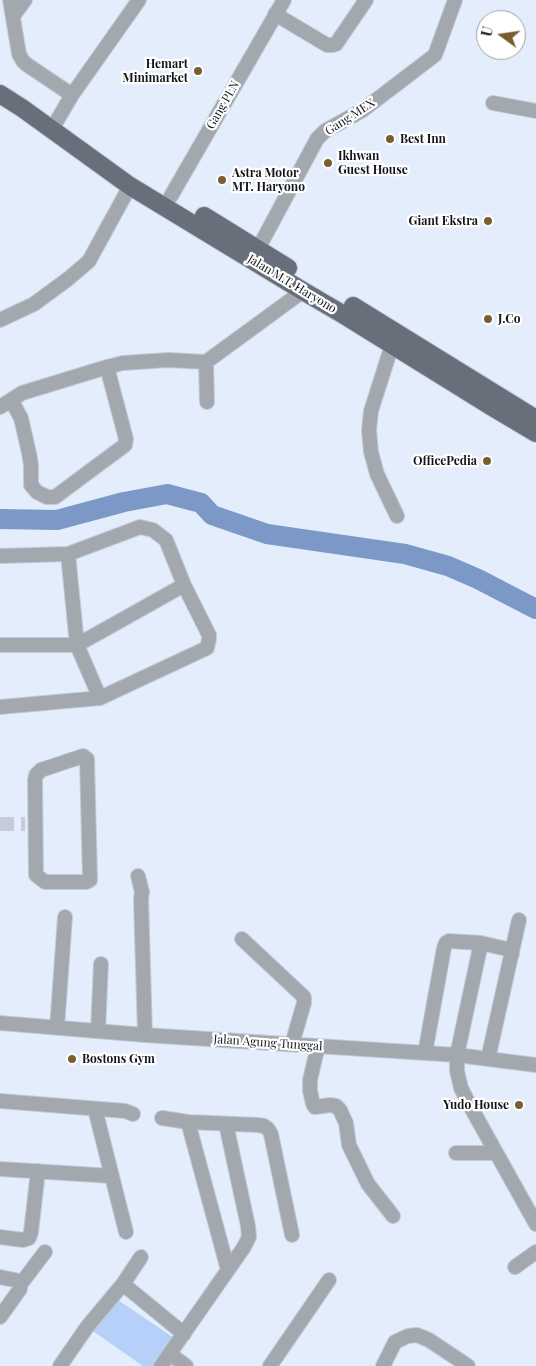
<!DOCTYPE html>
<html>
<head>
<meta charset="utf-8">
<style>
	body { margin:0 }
	#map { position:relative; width:536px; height:1366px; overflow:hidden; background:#e3edfc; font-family:"Playfair Display",serif }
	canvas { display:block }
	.north { position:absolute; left:476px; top:10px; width:50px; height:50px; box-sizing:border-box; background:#fff; border:1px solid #a0a1a3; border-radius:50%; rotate:284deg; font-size:14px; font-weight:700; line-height:20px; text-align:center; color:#111419 }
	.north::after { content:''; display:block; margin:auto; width:18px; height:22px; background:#7b5d31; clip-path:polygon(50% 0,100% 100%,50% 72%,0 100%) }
</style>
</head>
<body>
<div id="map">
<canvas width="536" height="1366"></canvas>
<div class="north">U</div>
</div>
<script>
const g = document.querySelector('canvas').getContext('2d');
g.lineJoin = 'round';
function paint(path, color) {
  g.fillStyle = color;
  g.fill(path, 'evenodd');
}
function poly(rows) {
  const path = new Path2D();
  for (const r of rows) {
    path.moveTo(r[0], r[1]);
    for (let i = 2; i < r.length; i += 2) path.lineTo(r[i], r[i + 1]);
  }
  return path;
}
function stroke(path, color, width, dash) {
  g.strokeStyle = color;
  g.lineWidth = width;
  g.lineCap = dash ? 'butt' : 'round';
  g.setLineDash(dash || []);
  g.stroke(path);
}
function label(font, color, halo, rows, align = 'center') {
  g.font = font + ' "Playfair Display",serif';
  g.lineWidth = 4.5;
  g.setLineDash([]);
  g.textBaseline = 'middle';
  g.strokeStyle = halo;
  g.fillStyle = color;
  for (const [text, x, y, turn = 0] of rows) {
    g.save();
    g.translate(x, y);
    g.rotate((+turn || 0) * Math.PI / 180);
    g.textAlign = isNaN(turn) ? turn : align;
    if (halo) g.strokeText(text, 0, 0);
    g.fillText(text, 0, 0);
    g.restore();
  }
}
paint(poly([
	[109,1294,177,1340,161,1366,143,1366,87,1327]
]), '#b6d0fa');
stroke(poly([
	[0,519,57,520,124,502,167,494,201,503,212,515,267,534,405,554,448,566,478,579,536,609]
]), '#7b98c6', 20);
stroke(poly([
	[0,824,25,824]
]), '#c4ccda', 14, [14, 7]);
const minor = poly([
	[10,0,19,54,23,61,26,64,72,95],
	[275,14,327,45,333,45,336,44,366,0],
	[13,16,25,0],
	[493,103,536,111],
	[52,129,72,95,139,0],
	[171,196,284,0],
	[258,249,317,139,325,131,363,110,435,55,455,0],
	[0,320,34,304,68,279,89,261,130,186],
	[392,345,371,411,369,430,371,452,377,474,397,516],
	[206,362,207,402],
	[11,400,21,418,29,453,31,465,31,485,37,492,47,497,55,497,125,445,126,439,107,367],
	[0,407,22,393,107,367,123,363,168,360,206,362,303,291],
	[68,554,77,645,100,698],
	[0,556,68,554,140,527,153,530,166,540,184,585,209,635,209,639,207,648,100,698,0,707],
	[0,645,77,645,184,585],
	[83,756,87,759,90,880,86,882,45,882,36,875,35,780,36,775,41,770,83,756],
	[138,876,142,892,141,899,145,1035],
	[242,939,304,997,304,1003,292,1044],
	[481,943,457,1055,457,1071,461,1088,469,1104,536,1224],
	[0,1023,145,1035,457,1055,536,1065],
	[57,1028,65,917],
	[98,1031,101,964],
	[318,1046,310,1080,310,1091,313,1104,315,1107,330,1105,336,1106,340,1110,346,1123,349,1145,368,1184,393,1216],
	[425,1053,444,948,446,943,449,941,481,943,507,949,512,954],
	[488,1059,519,920],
	[0,1101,125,1111,133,1114],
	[95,1109,126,1232],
	[162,1118,188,1122,258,1125,264,1126,268,1129,271,1134,292,1235],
	[188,1122,228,1270],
	[456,1153,496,1153],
	[0,1169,112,1176],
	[0,1237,23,1240,29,1238,31,1232,38,1171],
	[515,1267,536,1252],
	[0,1277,15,1280,19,1282,20,1285],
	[123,1284,184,1334],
	[0,1317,20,1289,20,1285,45,1252],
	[170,1354,186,1366],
	[60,1366,87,1327,123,1284,141,1257],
	[161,1366,244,1247,249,1237,248,1226,226,1124],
	[270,1366,329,1280],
	[383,1366,395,1342,408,1336,417,1335,429,1340,468,1366]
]);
const major = poly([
	[0,94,22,108,130,186,303,291,344,315,494,408,536,433],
	[204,216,288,268],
	[353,306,536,419]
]);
stroke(minor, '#c1cad8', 16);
stroke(major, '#c1cad8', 20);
stroke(minor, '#a3a8ae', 14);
stroke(major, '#686f7b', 18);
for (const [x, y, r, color] of [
	[198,71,5,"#7b5d31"],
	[390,139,5,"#7b5d31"],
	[328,163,5,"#7b5d31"],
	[222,180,5,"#7b5d31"],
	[488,221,5,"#7b5d31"],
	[488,319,5,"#7b5d31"],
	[487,461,5,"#7b5d31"],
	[72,1059,5,"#7b5d31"],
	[519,1105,5,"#7b5d31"]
]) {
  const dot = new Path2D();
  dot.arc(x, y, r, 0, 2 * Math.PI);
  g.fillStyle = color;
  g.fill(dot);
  stroke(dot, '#fff', 2);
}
label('bold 12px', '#111419', '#fff', [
	["Hemart",188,64,"right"],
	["Minimarket",188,78,"right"],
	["Best Inn",400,139],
	["Ikhwan",338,156],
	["Guest House",338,170],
	["Astra Motor",232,173],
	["MT. Haryono",232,187],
	["Giant Ekstra",478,221,"right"],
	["J.Co",498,319],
	["OfficePedia",477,461,"right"],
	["Bostons Gym",82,1059],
	["Yudo House",509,1105,"right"]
], 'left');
label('12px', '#111419', '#fff', [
	["Gang PLN",223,105,-60],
	["Gang MEX",350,117,-33],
	["Jalan M.T. Haryono",292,284,31],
	["Jalan Agung Tunggal",268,1043,4]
]);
</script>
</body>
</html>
